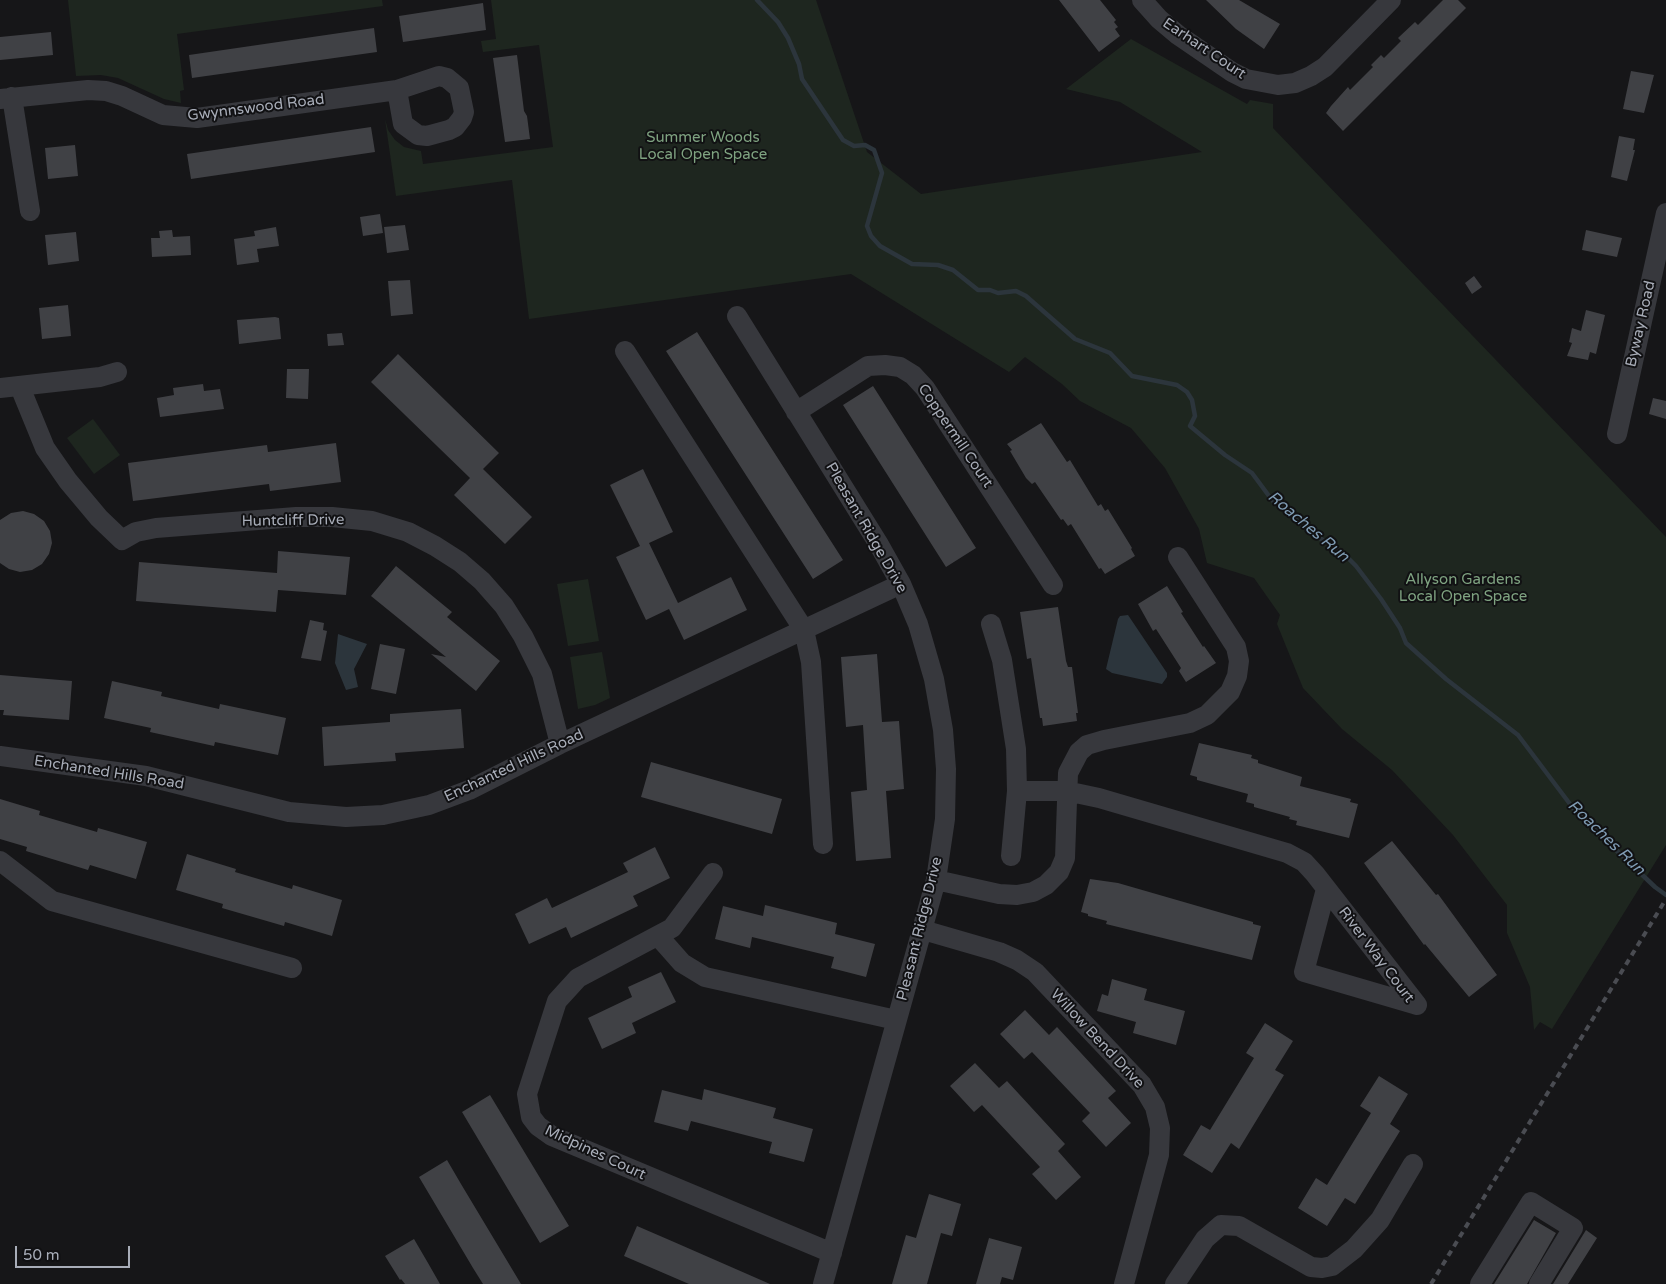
<!DOCTYPE html>
<html>
<head>
<meta charset="utf-8">
<style>
	body { margin:0 }
	#map { position:relative; width:1666px; height:1284px; overflow:hidden; background:#161618; font-family:"Varela Round",sans-serif }
	canvas { display:block }
	.scale { position:absolute; left:15px; top:1246px; width:115px; height:22px; box-sizing:border-box; border:2px solid #a8adb8; border-top:0; padding-left:6px; font-size:15px; line-height:18px; white-space:nowrap; color:#a8adb8; -webkit-text-stroke:4px #111113; paint-order:stroke }
</style>
</head>
<body>
<div id="map">
<canvas width="1666" height="1284"></canvas>
<div class="scale">50 m</div>
</div>
<script>
const g = document.querySelector('canvas').getContext('2d');
g.lineJoin = 'round';
function paint(path, color) {
  g.fillStyle = color;
  g.fill(path, 'evenodd');
}
function poly(rows) {
  const path = new Path2D();
  for (const r of rows) {
    path.moveTo(r[0], r[1]);
    for (let i = 2; i < r.length; i += 2) path.lineTo(r[i], r[i + 1]);
  }
  return path;
}
function stroke(path, color, width, dash) {
  g.strokeStyle = color;
  g.lineWidth = width;
  g.lineCap = dash ? 'butt' : 'round';
  g.setLineDash(dash || []);
  g.stroke(path);
}
function label(font, color, halo, rows, align = 'center') {
  g.font = font + ' "Varela Round",sans-serif';
  g.lineWidth = 4;
  g.setLineDash([]);
  g.textBaseline = 'middle';
  g.strokeStyle = halo;
  g.fillStyle = color;
  for (const [text, x, y, turn = 0] of rows) {
    g.save();
    g.translate(x, y);
    g.rotate((+turn || 0) * Math.PI / 180);
    g.textAlign = isNaN(turn) ? turn : align;
    if (halo) g.strokeText(text, 0, 0);
    g.fillText(text, 0, 0);
    g.restore();
  }
}
paint(poly([
	[68,0,382,0,383,6,177,34,184,90,180,91,181,103,164,99,118,78,101,75,76,76],
	[491,0,816,0,867,152,921,194,1202,152,1120,102,1066,89,1131,39,1247,104,1250,100,1273,104,1273,128,1666,537,1666,845,1552,1029,1540,1022,1534,1030,1530,987,1507,933,1507,905,1453,835,1392,770,1342,729,1303,688,1277,624,1280,615,1254,578,1207,563,1199,529,1165,468,1131,428,1080,401,1062,384,1025,357,1009,372,851,274,529,319,512,180,396,196,385,119,388,130,395,140,404,147,421,151,423,164,553,147,539,45,483,52,481,41,496,39],
	[93,419,120,455,94,474,67,438],
	[588,579,599,641,568,646,557,584],
	[602,652,610,698,595,705,578,709,570,657]
]), '#1e261f');
paint(poly([
	[1128,615,1167,673,1167,677,1162,684,1112,673,1106,669,1118,619,1120,616],
	[338,634,367,644,354,669,358,687,346,690,335,663]
]), '#2c353c');
stroke(poly([
	[757,0,778,22,788,38,799,64,802,79,843,140,854,146,865,145,874,150,882,173,867,226,871,236,880,246,912,264,938,265,953,270,978,290,990,290,998,293,1016,291,1026,296,1075,339,1110,353,1132,376,1177,385,1187,392,1192,400,1195,416,1190,426,1225,455,1252,473,1272,500,1310,532,1342,552,1356,566,1381,599,1400,628,1406,643,1446,679,1518,735,1576,812,1655,887,1666,895]
]), '#2c353c', 4.5);
paint(poly([
	[1059,0,1100,0,1116,20,1114,22,1118,27,1115,29,1120,36,1099,52],
	[1206,0,1239,0,1280,24,1264,49,1236,29],
	[1443,0,1458,0,1466,8,1343,131,1326,113,1331,106,1348,87,1350,90,1373,67,1371,65,1381,55,1384,58,1401,41,1398,38,1415,22,1418,25],
	[483,3,486,30,403,42,399,16],
	[374,28,377,52,192,78,189,55],
	[51,32,53,55,0,60,0,37],
	[517,55,524,111,527,116,530,139,505,142,493,58],
	[1631,71,1654,75,1644,113,1623,109],
	[371,127,375,152,191,179,187,154],
	[1619,136,1635,139,1633,150,1635,150,1627,181,1611,177],
	[75,145,78,176,48,179,45,148],
	[380,214,383,233,363,236,360,217],
	[405,225,409,250,387,253,384,227],
	[276,227,279,246,257,249,259,262,237,265,234,239,255,236,254,231],
	[172,230,173,237,190,236,191,255,152,257,151,238,160,238,159,231],
	[1586,230,1622,238,1617,257,1582,250],
	[76,232,79,261,48,265,45,235],
	[1474,276,1482,287,1472,294,1465,283],
	[410,280,413,314,391,316,388,281],
	[68,305,71,336,42,339,39,308],
	[1586,310,1605,315,1596,354,1590,352,1588,360,1567,356,1572,343,1569,342,1572,328,1581,331],
	[275,317,279,318,281,339,239,344,237,320],
	[697,332,843,560,813,579,666,351],
	[342,333,344,345,328,346,327,334],
	[398,354,499,453,483,469,532,517,505,544,454,495,470,478,371,382],
	[287,369,309,369,308,399,286,398],
	[203,384,204,391,220,389,224,409,160,417,157,398,174,395,173,388],
	[873,386,976,548,946,567,843,405],
	[1653,398,1666,401,1666,419,1649,414],
	[1041,423,1067,462,1070,460,1098,506,1101,504,1105,511,1108,509,1132,548,1131,549,1135,556,1105,574,1101,568,1099,569,1071,524,1068,526,1063,519,1061,520,1035,482,1032,484,1026,478,1010,451,1012,450,1007,444],
	[336,443,341,482,270,491,269,484,133,501,128,463,267,445,268,452],
	[643,469,673,532,649,543,678,603,731,577,747,610,684,640,669,609,646,620,616,557,640,546,610,485],
	[23,511,34,514,44,521,50,531,52,543,49,554,42,564,32,570,20,572,9,569,0,563,0,520,11,513],
	[278,551,350,557,346,595,278,590,276,612,136,601,139,562,277,573],
	[396,566,452,612,447,617,500,661,476,691,431,654,446,657,371,596],
	[1167,586,1183,612,1181,613,1203,647,1204,646,1216,663,1186,682,1179,671,1181,668,1156,629,1153,631,1138,604],
	[1058,607,1066,661,1068,667,1072,667,1078,713,1076,713,1077,721,1043,726,1042,718,1040,718,1031,658,1027,659,1020,612],
	[310,620,324,623,323,630,327,631,321,661,301,658],
	[380,644,405,649,396,694,371,689],
	[877,654,882,722,899,721,904,789,886,791,891,858,856,861,851,792,867,790,863,725,846,727,841,657],
	[0,675,72,681,69,720,3,715,4,710,0,710],
	[112,681,162,692,161,696,219,709,220,704,286,718,278,755,215,742,214,746,150,732,151,728,104,718],
	[461,709,464,748,395,753,396,761,324,766,322,727,390,722,390,714],
	[1199,743,1252,755,1251,758,1258,760,1258,763,1302,777,1300,786,1351,799,1350,802,1358,804,1349,838,1296,825,1297,821,1289,819,1290,817,1254,807,1254,804,1246,802,1248,794,1197,780,1197,777,1190,775],
	[651,762,782,799,772,834,641,797],
	[0,799,40,811,39,815,97,832,98,828,147,842,136,879,90,865,88,870,26,851,27,847,0,839],
	[1392,841,1436,895,1438,894,1497,975,1469,997,1425,944,1424,945,1364,863],
	[655,847,670,878,633,896,638,906,571,938,566,927,529,944,515,914,547,898,552,908,628,872,623,863],
	[187,854,236,869,235,872,292,889,293,885,342,900,332,936,285,922,284,926,222,908,223,904,176,890],
	[1090,879,1118,883,1253,922,1253,924,1261,926,1252,960,1106,924,1107,921,1088,916,1088,914,1081,912],
	[765,905,837,923,835,934,875,944,866,977,831,968,834,957,752,937,750,948,715,939,723,906,763,916],
	[661,972,676,1002,632,1023,636,1033,602,1049,588,1018,632,997,628,987],
	[1112,979,1147,989,1144,1000,1185,1011,1176,1045,1133,1033,1136,1022,1097,1011,1102,994,1108,996],
	[1025,1010,1049,1035,1057,1027,1116,1091,1108,1098,1131,1123,1106,1147,1082,1121,1090,1113,1032,1052,1024,1059,1000,1034],
	[1265,1023,1293,1041,1275,1070,1284,1075,1239,1149,1231,1143,1212,1173,1183,1155,1201,1125,1210,1130,1254,1058,1246,1053],
	[975,1063,999,1088,1007,1081,1065,1144,1058,1151,1081,1177,1056,1200,1032,1174,1040,1167,982,1105,974,1112,950,1086],
	[1379,1076,1408,1094,1390,1124,1400,1131,1355,1204,1345,1198,1327,1226,1298,1208,1316,1178,1327,1185,1371,1113,1360,1106],
	[704,1089,776,1108,773,1118,813,1129,804,1162,769,1153,772,1142,691,1121,688,1131,654,1122,662,1090,702,1100],
	[490,1095,569,1226,540,1243,462,1112],
	[447,1160,461,1184,521,1284,483,1284,473,1268,419,1177],
	[929,1194,961,1204,952,1236,941,1233,927,1284,892,1284,906,1235,916,1238],
	[1534,1220,1556,1233,1527,1284,1494,1284],
	[637,1226,674,1242,770,1284,689,1284,624,1256],
	[1586,1230,1597,1238,1568,1284,1553,1284],
	[989,1238,1022,1247,1013,1280,1002,1277,1000,1284,976,1284],
	[414,1239,428,1263,440,1284,405,1284,401,1279,400,1280,385,1256]
]), '#404145');
stroke(poly([
	[1142,0,1159,19,1178,35,1232,72,1246,79,1278,85,1295,83,1311,76,1325,67,1391,0],
	[12,97,30,211],
	[0,99,88,90,106,91,122,96,163,115,197,118,397,90,439,76,447,78,459,88,464,112,462,118,455,127,449,130,427,136,418,135,403,124,397,90],
	[737,316,878,543,901,584,918,624,934,679,943,730,946,769,945,819,936,880,823,1284],
	[625,351,804,630,811,662,823,844],
	[20,387,45,448,68,481,99,518,122,540,136,532,156,528,296,517,332,517,372,521,408,532,435,546,460,562,482,581,504,606,523,636,542,674,560,744],
	[0,388,100,377,117,372],
	[796,412,868,366,885,365,900,367,913,375,925,388,1053,585],
	[1617,434,1666,213],
	[991,624,1002,660,1016,749,1017,791,1011,856],
	[0,756,146,776,289,812,346,817,383,815,429,805,469,790,560,744,901,584],
	[1017,791,1066,791,1099,798,1287,853,1304,862,1315,874,1417,1005],
	[0,861,52,901,292,968],
	[713,873,672,928,578,978,557,1001,527,1094,531,1117,538,1126,552,1136,832,1253],
	[936,880,999,894,1017,895,1033,892,1046,885,1059,872,1065,858,1068,773,1079,752,1087,745,1104,740,1190,723,1207,715,1230,692,1237,676,1239,661,1236,647,1178,557],
	[1326,889,1304,972,1417,1005],
	[923,930,999,952,1017,960,1035,972,1142,1085,1155,1107,1160,1128,1159,1155,1124,1284],
	[659,937,682,963,705,977,896,1020],
	[1175,1284,1205,1239,1221,1225,1239,1226,1311,1267,1322,1268,1332,1266,1354,1249,1380,1220,1413,1164],
	[1480,1284,1531,1202,1573,1228,1539,1284]
]), '#37383d', 20);
stroke(poly([
	[1431,1284,1666,899]
]), '#4a4c52', 4, [6, 5]);
label('15px', '#a8adb8', '#111113', [
	["Earhart Court",1204,49,34],
	["Gwynnswood Road",256,108,-7],
	["Byway Road",1641,324,-77],
	["Coppermill Court",955,436,56],
	["Huntcliff Drive",293,521,-1],
	["Pleasant Ridge Drive",866,528,60],
	["Enchanted Hills Road",514,766,-25],
	["Enchanted Hills Road",109,773,9],
	["Pleasant Ridge Drive",920,929,-76],
	["River Way Court",1376,955,53],
	["Willow Bend Drive",1097,1039,47],
	["Midpines Court",595,1153,25]
]);
label('15px', '#7fa381', '#111113', [
	["Summer Woods",703,138],
	["Local Open Space",703,155],
	["Allyson Gardens",1463,580],
	["Local Open Space",1463,597]
]);
label('italic 16px', '#7f9bb3', '#111113', [
	["Roaches Run",1308,527,40],
	["Roaches Run",1606,838,44]
]);
</script>
</body>
</html>
